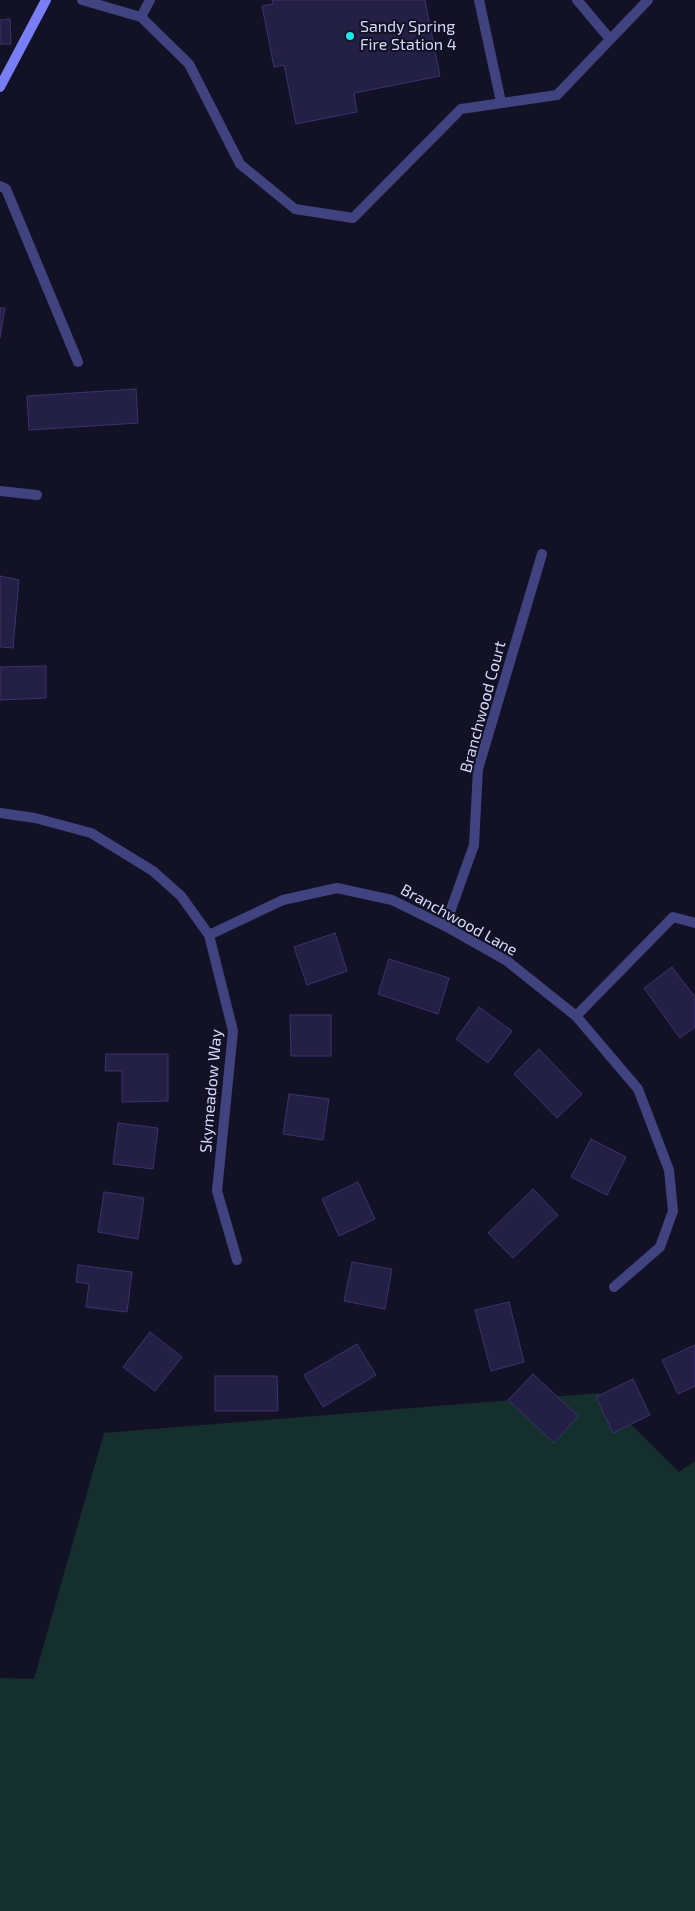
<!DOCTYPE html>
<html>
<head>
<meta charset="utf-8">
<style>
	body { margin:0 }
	canvas { display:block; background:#131125 }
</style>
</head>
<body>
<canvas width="695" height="1911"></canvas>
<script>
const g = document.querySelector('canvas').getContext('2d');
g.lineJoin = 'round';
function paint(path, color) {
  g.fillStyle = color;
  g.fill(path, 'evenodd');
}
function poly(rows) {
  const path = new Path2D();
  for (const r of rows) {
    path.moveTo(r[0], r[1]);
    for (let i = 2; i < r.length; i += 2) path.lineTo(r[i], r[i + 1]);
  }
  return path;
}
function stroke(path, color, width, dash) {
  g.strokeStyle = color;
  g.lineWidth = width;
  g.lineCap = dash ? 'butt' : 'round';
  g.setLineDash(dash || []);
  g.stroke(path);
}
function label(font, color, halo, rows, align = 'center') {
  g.font = font + ' "Exo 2",sans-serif';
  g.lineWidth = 4;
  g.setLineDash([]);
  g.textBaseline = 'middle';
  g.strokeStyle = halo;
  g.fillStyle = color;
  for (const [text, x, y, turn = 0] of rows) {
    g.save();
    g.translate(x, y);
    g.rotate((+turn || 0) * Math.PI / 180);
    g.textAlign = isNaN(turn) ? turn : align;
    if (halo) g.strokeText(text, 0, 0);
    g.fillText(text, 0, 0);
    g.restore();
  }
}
paint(poly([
	[599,1393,679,1472,695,1461,695,1911,0,1911,0,1678,34,1679,104,1433]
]), '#152f2c');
const building = poly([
	[272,0,425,0,440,76,354,93,357,112,296,124,284,65,274,67,262,6,273,4,272,0],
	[10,19,11,44,0,44,0,20,10,19],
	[0,308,5,308,0,338,0,308],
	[136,389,138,423,29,430,27,396,136,389],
	[0,576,19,580,13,648,0,647,0,576],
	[46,666,46,698,0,700,0,667,46,666],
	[335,933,347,971,307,985,294,947,335,933],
	[389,959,449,978,438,1014,378,994,389,959],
	[672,967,695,997,695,1027,680,1038,644,988,672,967],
	[479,1007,512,1031,488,1063,456,1039,479,1007],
	[290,1015,331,1015,331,1056,291,1056,290,1015],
	[539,1049,582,1094,557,1118,514,1074,539,1049],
	[106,1054,168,1054,168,1101,122,1102,122,1071,105,1071,106,1054],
	[289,1094,329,1099,323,1140,283,1134,289,1094],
	[118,1123,158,1128,153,1169,113,1164,118,1123],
	[591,1139,626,1157,607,1195,571,1177,591,1139],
	[358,1182,375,1219,339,1236,322,1199,358,1182],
	[533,1189,558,1215,513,1258,488,1233,533,1189],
	[104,1192,144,1198,138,1239,98,1232,104,1192],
	[352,1262,392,1269,385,1309,344,1301,352,1262],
	[78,1265,132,1272,127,1312,86,1307,89,1284,76,1282,78,1265],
	[509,1302,524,1362,491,1371,475,1310,509,1302],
	[150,1332,182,1357,155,1391,123,1367,150,1332],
	[357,1344,376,1375,323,1407,304,1375,357,1344],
	[695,1345,695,1386,678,1394,662,1360,695,1345],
	[533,1374,578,1416,554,1443,508,1400,533,1374],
	[215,1376,277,1376,278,1411,215,1411,215,1376],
	[633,1379,650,1415,613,1433,596,1397,633,1379]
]);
paint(building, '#241f45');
stroke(building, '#3a336f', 1);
stroke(poly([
	[82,0,141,17,189,64,240,164,295,209,353,218,461,109,557,95,648,0],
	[479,0,501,102],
	[577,0,610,39],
	[141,17,150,0],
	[0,186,6,189,78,362],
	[0,491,37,495]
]), '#404380', 10);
stroke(poly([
	[0,813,35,818,91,833,153,871,181,896,209,935,233,1031,217,1191,237,1260],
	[445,926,474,845,478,769,542,554],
	[209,935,283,900,337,888,392,900,445,926,507,961,576,1016,638,1089,669,1170,673,1211,660,1247,614,1287],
	[576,1016,673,917,695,923]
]), '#404380', 10);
stroke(poly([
	[0,87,46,0]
]), '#787ff4', 10);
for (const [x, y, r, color] of [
	[350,36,5,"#15e7eb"]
]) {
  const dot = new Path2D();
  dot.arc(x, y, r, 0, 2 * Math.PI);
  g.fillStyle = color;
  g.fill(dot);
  stroke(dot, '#131125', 2);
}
label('16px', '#dad9fc', '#131125', [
	["Sandy Spring",360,27],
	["Fire Station 4",360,45]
], 'left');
label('16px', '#dad9fc', '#131125', [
	["Branchwood Court",483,707,-75],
	["Branchwood Lane",459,920,29],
	["Skymeadow Way",211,1091,-85]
]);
</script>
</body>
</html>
